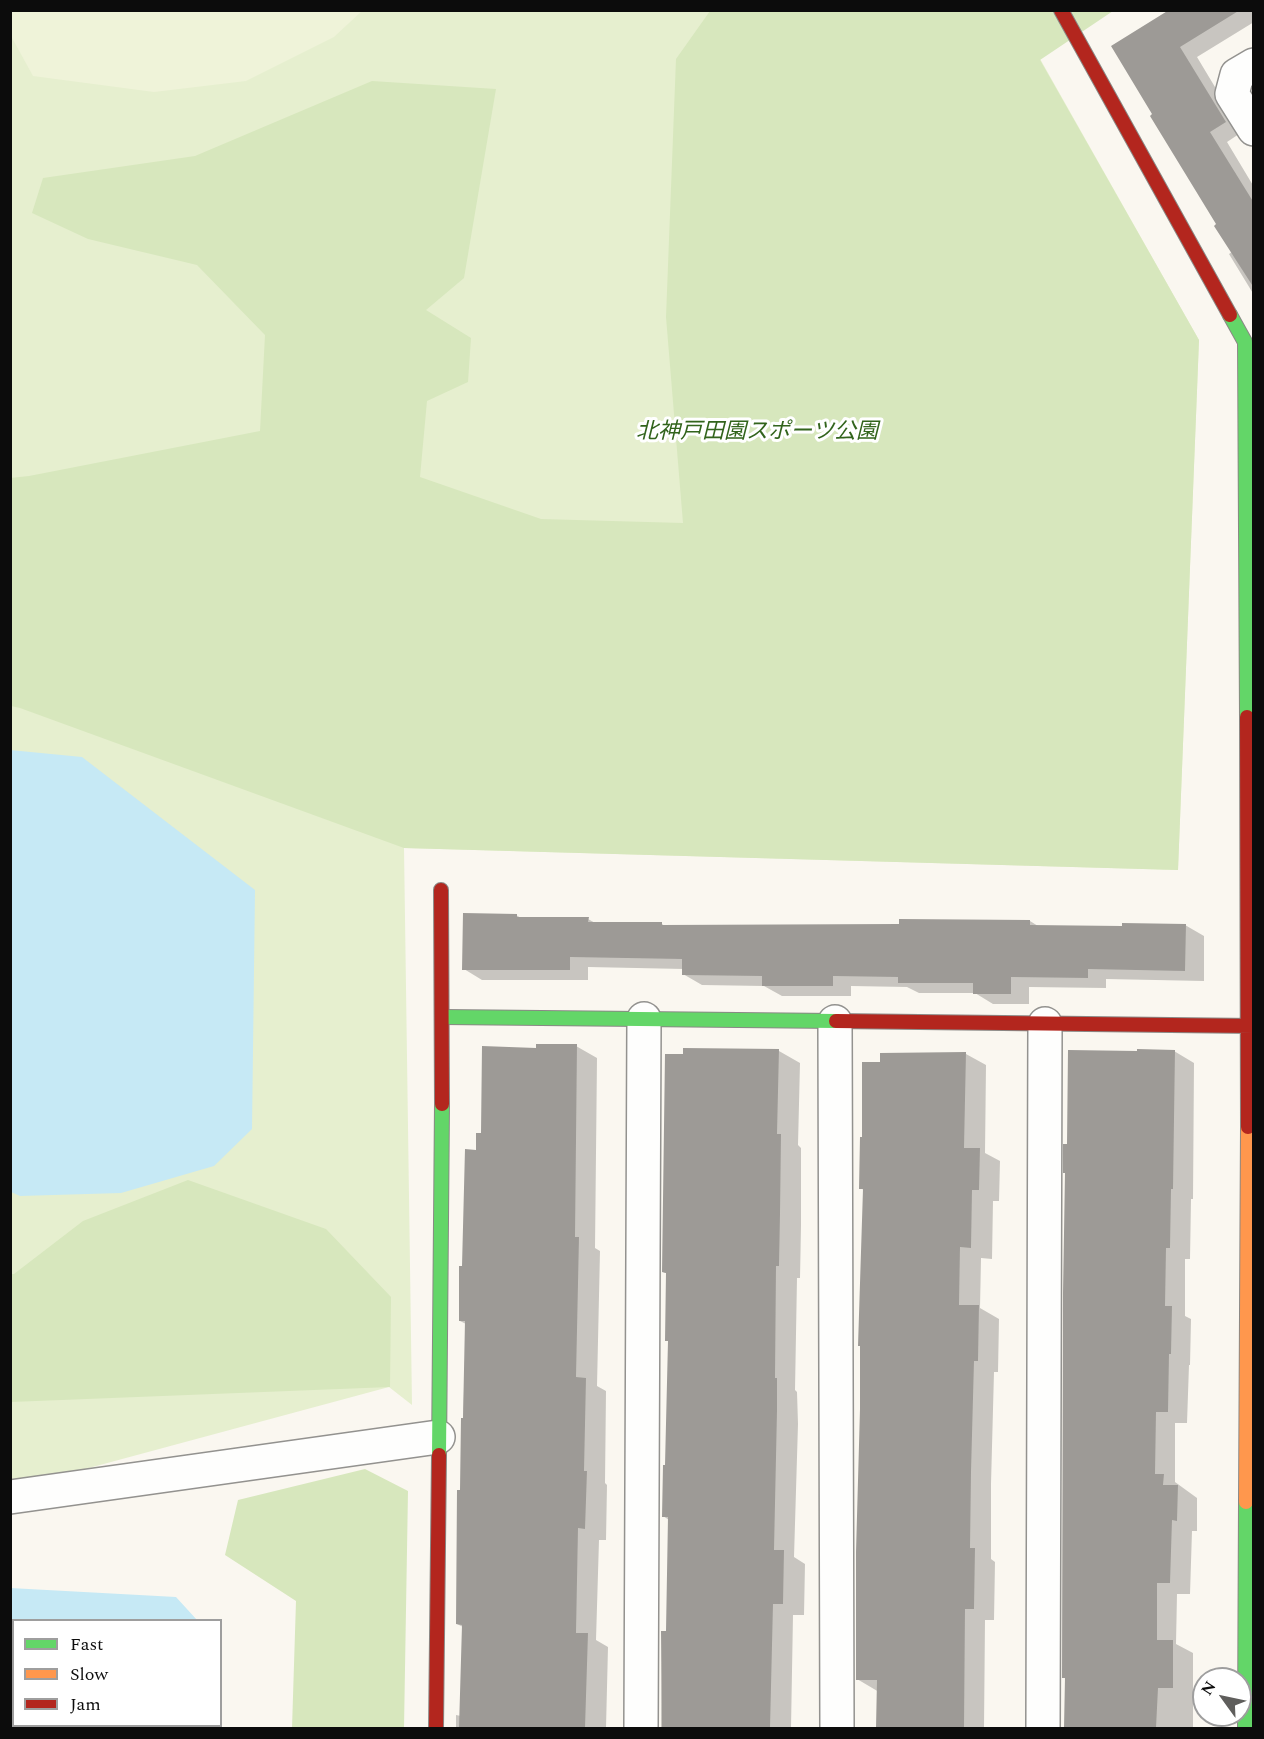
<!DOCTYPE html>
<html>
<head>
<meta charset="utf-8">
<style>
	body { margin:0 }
	#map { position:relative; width:1264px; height:1739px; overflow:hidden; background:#faf7f0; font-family:Spectral,serif }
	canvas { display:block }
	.frame { position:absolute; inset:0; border:12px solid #0c0c0c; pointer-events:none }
	.legend { position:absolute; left:12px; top:1619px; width:210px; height:108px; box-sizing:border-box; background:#fff; border:2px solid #9e9e9e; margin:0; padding:8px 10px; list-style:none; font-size:18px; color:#0c0c0c }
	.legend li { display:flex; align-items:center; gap:12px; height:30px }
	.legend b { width:30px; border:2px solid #9e9e9e }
	.north { position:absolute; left:1192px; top:1667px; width:60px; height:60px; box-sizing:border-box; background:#fff; border:2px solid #9e9e9e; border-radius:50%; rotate:303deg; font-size:16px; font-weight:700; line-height:24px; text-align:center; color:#0c0c0c }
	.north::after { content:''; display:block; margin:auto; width:21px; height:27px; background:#5f5e5c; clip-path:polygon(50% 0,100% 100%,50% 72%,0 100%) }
</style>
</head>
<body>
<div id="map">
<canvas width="1264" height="1739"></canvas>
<div class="frame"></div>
<ul class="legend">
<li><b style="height:8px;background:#63d668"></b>Fast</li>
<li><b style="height:8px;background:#ff974d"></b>Slow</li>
<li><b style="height:8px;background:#b3261e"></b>Jam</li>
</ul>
<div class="north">N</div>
</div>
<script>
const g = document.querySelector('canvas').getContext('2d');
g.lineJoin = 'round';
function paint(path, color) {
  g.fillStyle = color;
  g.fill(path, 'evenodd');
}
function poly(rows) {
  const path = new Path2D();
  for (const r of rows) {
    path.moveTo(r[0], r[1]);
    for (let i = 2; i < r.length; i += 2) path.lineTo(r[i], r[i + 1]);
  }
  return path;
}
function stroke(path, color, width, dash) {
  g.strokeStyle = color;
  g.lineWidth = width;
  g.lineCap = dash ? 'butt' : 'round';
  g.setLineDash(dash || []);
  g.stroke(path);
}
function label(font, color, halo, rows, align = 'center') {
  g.font = font + ' Spectral,"Noto Sans JP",serif';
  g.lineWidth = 6;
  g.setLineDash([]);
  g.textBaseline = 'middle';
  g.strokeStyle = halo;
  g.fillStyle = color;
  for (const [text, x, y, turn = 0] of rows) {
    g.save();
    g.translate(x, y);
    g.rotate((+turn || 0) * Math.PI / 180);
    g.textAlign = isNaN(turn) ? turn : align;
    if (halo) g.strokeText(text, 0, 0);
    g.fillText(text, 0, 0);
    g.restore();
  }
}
paint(poly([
	[11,11,1013,11,1199,340,1178,870,404,848,412,1405,389,1387,11,1489]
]), '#e6efcf');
paint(poly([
	[710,11,1113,11,1040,60,1199,340,1178,870,404,848,20,708,11,706,10,478,29,476,260,431,265,335,197,265,88,239,32,213,43,178,195,156,372,81,496,89,464,278,426,310,471,338,468,382,427,401,420,477,541,519,683,523,666,317,676,59],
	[188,1180,326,1229,391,1297,390,1387,11,1402,11,1274,14,1274,83,1221],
	[365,1469,408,1491,404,1728,292,1728,296,1601,225,1555,238,1500]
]), '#d7e7bd');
paint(poly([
	[10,11,11,10,362,11,334,37,246,81,154,92,33,76,11,36]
]), '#eff3d9');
paint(poly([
	[10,750,82,757,255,890,252,1129,214,1166,121,1193,20,1196,11,1192],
	[10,1588,176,1597,197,1620,14,1620,14,1726,217,1726,217,1728,11,1728]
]), '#c6e9f5');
paint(poly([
	[1178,10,1254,10,1254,22,1197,57,1242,132,1227,142,1254,187,1254,295,1229,254,1232,252,1218,225,1152,116],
	[516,915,521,918,588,919,597,924,662,924,666,927,900,926,1030,921,1038,926,1123,927,1185,925,1204,936,1204,981,1106,979,1106,988,1029,987,1029,1004,993,1004,975,993,919,993,907,987,851,986,851,996,782,996,764,986,702,985,683,974,684,969,588,967,588,980,482,980,464,969],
	[576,1046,597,1058,595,1248,600,1251,597,1386,606,1391,605,1483,607,1485,606,1540,599,1540,596,1640,608,1647,606,1728,456,1728,456,1715,461,1716,463,1627,457,1624,466,1324,460,1321,464,1268,477,1151,482,1135,537,1049],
	[685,1050,779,1051,800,1063,798,1145,801,1148,801,1226,800,1278,797,1278,795,1390,797,1392,798,1424,794,1557,805,1564,804,1615,793,1615,791,1728,661,1728,662,1633,667,1633,669,1520,663,1516,667,1466,670,1342,668,1274,663,1272],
	[1174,1051,1194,1063,1193,1199,1191,1199,1190,1259,1185,1259,1185,1316,1191,1319,1190,1365,1189,1365,1187,1423,1175,1423,1175,1482,1197,1498,1197,1531,1192,1531,1190,1594,1177,1594,1176,1644,1193,1653,1193,1728,1065,1728,1066,1679,1063,1677,1068,1145],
	[966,1054,986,1065,985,1153,1000,1161,999,1201,993,1201,992,1259,981,1258,980,1308,999,1319,998,1372,994,1372,991,1484,991,1559,995,1562,994,1620,985,1620,984,1728,878,1728,879,1692,857,1679,864,1190,860,1188,864,1139,881,1063]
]), '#0003');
paint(poly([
	[1169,10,1240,10,1180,47,1226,122,1210,132,1254,203,1254,288,1214,226,1216,224,1150,116,1152,114,1111,46],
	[463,913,517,914,517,917,589,917,588,922,662,922,662,925,899,924,899,919,1030,920,1030,925,1122,926,1122,923,1186,924,1185,971,1088,969,1088,978,1011,977,1011,994,973,994,973,983,898,983,898,977,833,976,833,986,762,986,762,976,682,975,682,959,570,957,570,970,462,970],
	[536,1044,577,1044,575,1237,579,1237,576,1377,586,1378,584,1471,587,1471,585,1529,578,1528,576,1633,588,1633,585,1728,459,1728,462,1625,456,1624,457,1490,460,1490,461,1418,463,1418,465,1321,459,1321,459,1266,462,1266,465,1149,476,1150,476,1133,481,1133,482,1046,536,1048],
	[683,1048,779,1049,777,1134,781,1134,780,1214,779,1266,776,1266,775,1378,777,1378,777,1411,774,1550,784,1550,783,1604,773,1604,770,1728,662,1728,661,1631,666,1631,668,1517,662,1517,663,1465,665,1465,668,1341,665,1341,666,1273,662,1272,665,1054,683,1054],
	[1137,1049,1175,1050,1173,1189,1171,1189,1170,1248,1166,1248,1165,1306,1172,1306,1171,1354,1169,1354,1168,1412,1156,1412,1155,1474,1164,1474,1163,1485,1178,1485,1177,1521,1172,1520,1170,1583,1157,1583,1157,1640,1173,1640,1173,1688,1158,1688,1156,1728,1064,1728,1065,1678,1062,1678,1063,1293,1065,1173,1063,1173,1063,1144,1067,1144,1068,1050,1137,1051],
	[966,1052,964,1148,980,1148,979,1190,972,1190,971,1248,960,1247,959,1305,979,1305,978,1361,974,1361,971,1472,970,1548,975,1548,974,1609,965,1609,964,1728,876,1728,877,1680,856,1680,856,1552,860,1409,860,1346,858,1346,863,1189,859,1189,860,1137,862,1137,862,1062,880,1062,880,1053]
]), '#9d9a96');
const street = poly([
	[1254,65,1237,75,1232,94,1254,129],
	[835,1022,837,1728],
	[10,1497,438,1437],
	[641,1728,644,1019],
	[1043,1728,1045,1024]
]);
const fast = poly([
	[1230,315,1245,342,1247,717],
	[443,1017,836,1021],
	[439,1455,442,1104],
	[1245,1728,1246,1502]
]);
const slow = poly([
	[1246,1502,1248,1127]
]);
const jam = poly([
	[1061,10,1230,315],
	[1247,717,1248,1127],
	[441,890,442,1104],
	[836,1021,1254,1026],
	[436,1728,439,1455]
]);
stroke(street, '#93928f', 36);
stroke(fast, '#8a8885', 16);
stroke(slow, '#8a8885', 16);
stroke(jam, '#8a8885', 16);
stroke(street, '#fefefd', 33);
stroke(fast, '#63d668', 14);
stroke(slow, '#ff974d', 14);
stroke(jam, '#b3261e', 14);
label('italic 22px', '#32641c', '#fff', [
	["北神戸田園スポーツ公園",757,434]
]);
</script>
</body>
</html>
